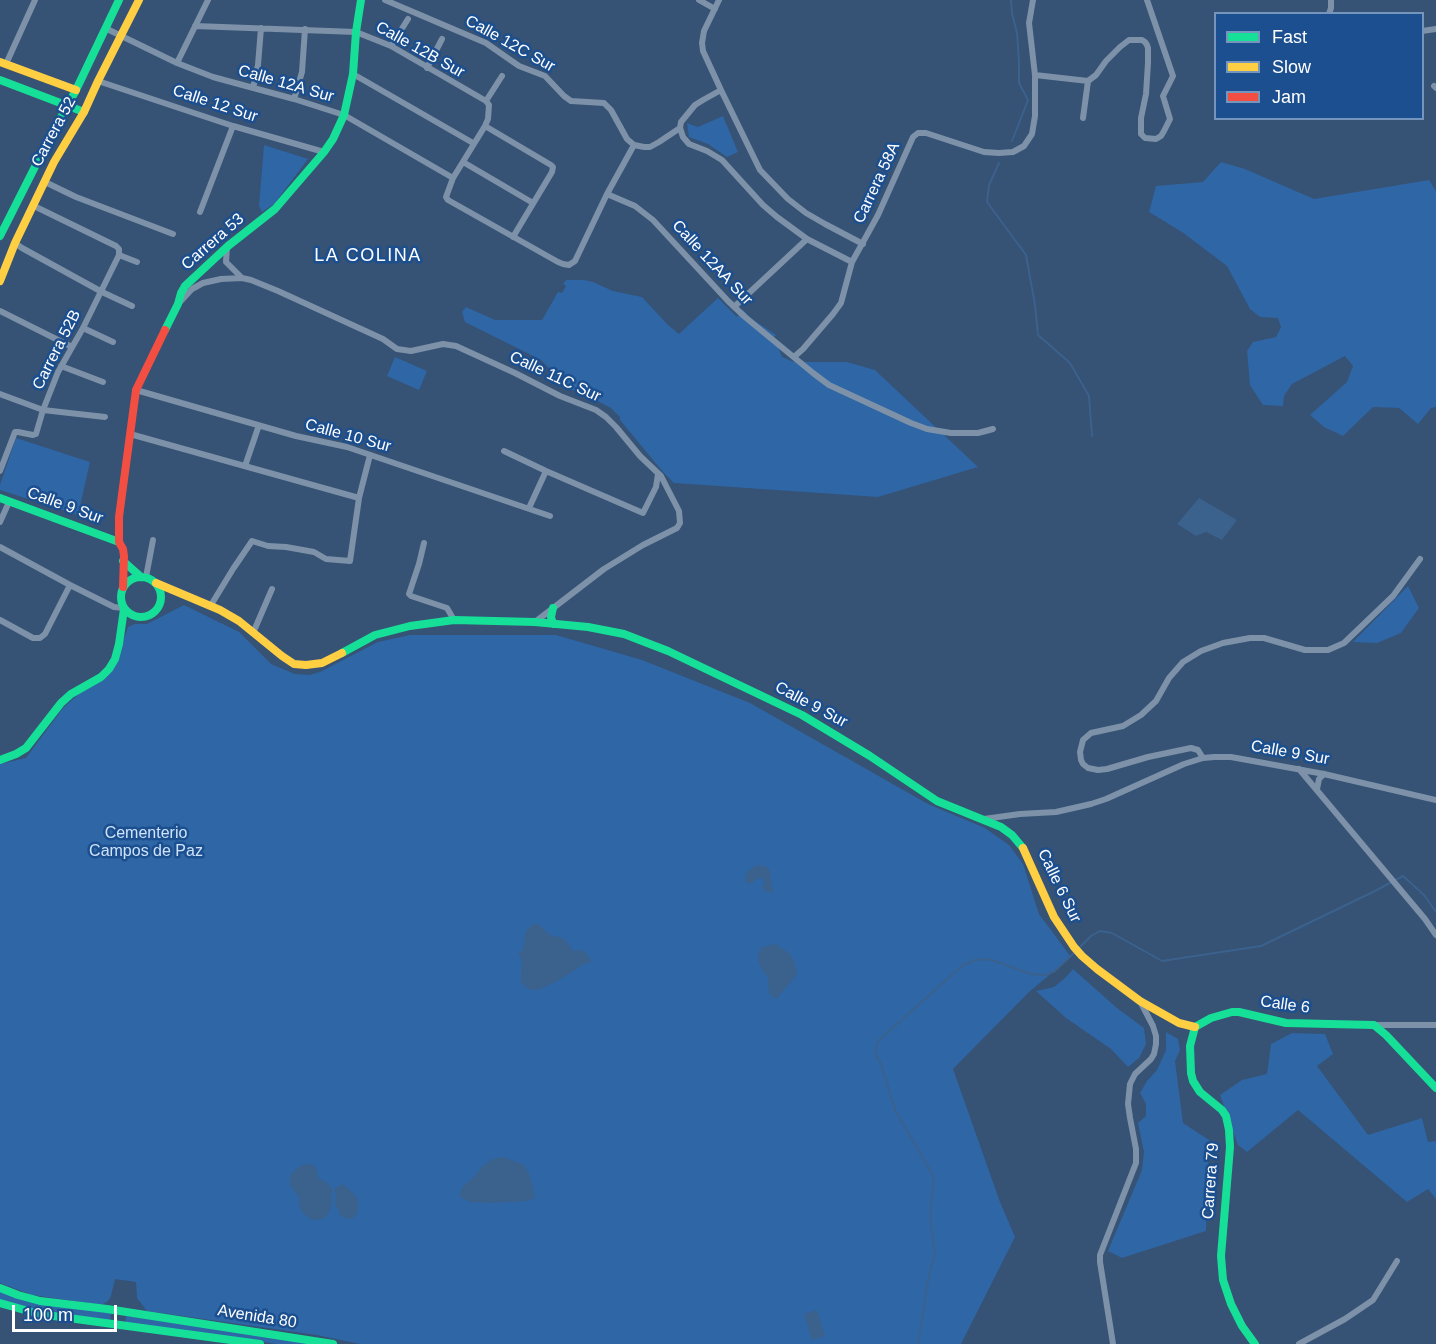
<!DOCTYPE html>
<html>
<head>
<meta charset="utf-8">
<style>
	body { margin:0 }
	#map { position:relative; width:1436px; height:1344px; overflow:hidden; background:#365274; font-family:Helvetica,sans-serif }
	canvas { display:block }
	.legend { position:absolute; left:1214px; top:12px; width:210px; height:108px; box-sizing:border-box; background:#1b4f8f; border:2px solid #7695bc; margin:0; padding:8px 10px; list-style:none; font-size:18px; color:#fff }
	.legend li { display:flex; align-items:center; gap:12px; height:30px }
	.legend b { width:30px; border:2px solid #7695bc }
	.scale { position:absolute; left:12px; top:1305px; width:105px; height:27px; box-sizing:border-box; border:3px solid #fff; border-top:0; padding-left:8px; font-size:18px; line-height:21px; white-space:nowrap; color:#fff; -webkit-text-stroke:4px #1b4f8f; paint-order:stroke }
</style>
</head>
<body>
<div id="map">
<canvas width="1436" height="1344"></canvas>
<ul class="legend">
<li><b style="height:8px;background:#16e098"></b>Fast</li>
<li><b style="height:8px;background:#ffcf43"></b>Slow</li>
<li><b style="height:8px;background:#f24e42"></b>Jam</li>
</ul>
<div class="scale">100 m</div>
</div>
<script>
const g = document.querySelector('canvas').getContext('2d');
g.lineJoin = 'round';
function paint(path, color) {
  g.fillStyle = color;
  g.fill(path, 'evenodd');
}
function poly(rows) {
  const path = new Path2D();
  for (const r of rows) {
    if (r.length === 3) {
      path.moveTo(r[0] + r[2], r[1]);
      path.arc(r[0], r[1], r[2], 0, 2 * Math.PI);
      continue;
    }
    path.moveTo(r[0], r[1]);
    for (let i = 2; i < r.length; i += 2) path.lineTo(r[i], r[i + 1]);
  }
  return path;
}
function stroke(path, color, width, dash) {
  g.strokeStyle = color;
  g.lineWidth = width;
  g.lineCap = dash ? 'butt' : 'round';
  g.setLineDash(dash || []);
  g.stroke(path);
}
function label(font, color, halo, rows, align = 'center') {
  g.font = font + ' Helvetica,sans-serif';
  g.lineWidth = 5;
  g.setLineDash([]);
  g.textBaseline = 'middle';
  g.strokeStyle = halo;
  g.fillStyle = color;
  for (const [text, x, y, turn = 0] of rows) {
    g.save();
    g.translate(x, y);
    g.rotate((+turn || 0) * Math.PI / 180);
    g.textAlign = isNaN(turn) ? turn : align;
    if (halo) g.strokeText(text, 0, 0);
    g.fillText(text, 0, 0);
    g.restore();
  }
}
paint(poly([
	[723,116,738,152,727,157,708,144,689,137,687,123,698,127],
	[264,145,308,159,274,204,262,212,259,206],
	[1221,162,1245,169,1314,199,1429,180,1436,191,1436,407,1431,408,1418,424,1399,408,1373,407,1343,436,1324,427,1310,415,1347,382,1353,366,1345,356,1292,384,1284,396,1283,406,1263,405,1250,385,1247,351,1253,342,1276,337,1281,327,1278,318,1260,317,1250,309,1227,266,1182,232,1149,212,1156,186,1203,182],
	[566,280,584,280,593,282,613,291,642,297,668,325,679,334,718,298,737,317,743,310,752,319,776,335,774,337,782,357,794,362,847,362,875,370,978,467,878,497,674,483,663,472,620,420,620,417,611,408,590,397,564,387,552,378,549,368,541,360,465,322,462,312,466,307,495,320,542,320,558,292,562,293,566,286,563,284],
	[395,357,427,371,419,390,387,376],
	[16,438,90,462,78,515,0,490,0,485],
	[1408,586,1419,608,1401,633,1377,643,1353,642],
	[184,605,239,632,271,664,295,674,309,675,320,672,378,642,410,635,556,635,642,660,750,703,928,804,985,828,1009,845,1023,864,1039,914,1071,957,1029,992,953,1069,1000,1202,1015,1237,961,1344,360,1344,317,1335,147,1311,137,1298,136,1282,115,1279,111,1296,108,1301,103,1304,95,1304,32,1295,0,1283,0,764,26,758,63,708,116,661,128,627,135,624,147,624],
	[1073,969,1117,1008,1144,1028,1146,1044,1139,1058,1128,1067,1111,1049,1066,1018,1036,991,1054,987,1065,978],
	[1166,1032,1178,1039,1180,1050,1175,1061,1183,1123,1209,1140,1206,1231,1122,1258,1108,1251,1142,1170,1144,1152,1138,1123,1146,1116,1146,1104,1140,1093,1147,1081,1157,1070,1166,1050],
	[1292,1033,1325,1034,1333,1054,1317,1066,1368,1135,1422,1118,1428,1142,1436,1141,1436,1199,1428,1189,1407,1202,1298,1110,1247,1152,1238,1145,1220,1095,1242,1080,1267,1074,1271,1044],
	[0,1292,111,1313,110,1321,27,1308,0,1300],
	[126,1316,318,1344,277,1344,125,1322]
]), '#2f66a5');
paint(poly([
	[1199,498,1237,520,1222,540,1206,532,1196,536,1177,524],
	[757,865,767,867,770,872,773,892,770,893,768,891,765,892,764,888,762,887,765,882,762,878,759,878,749,884,746,882,745,880,747,872],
	[533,924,538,924,550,935,563,938,567,942,573,951,582,950,587,954,591,961,590,963,586,963,557,981,538,990,528,989,521,982,521,974,522,961,518,953,523,950,526,931],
	[774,944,777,945,790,954,793,959,797,973,795,977,777,998,774,999,769,993,768,978,760,966,758,959,759,952,761,948],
	[501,1157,506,1158,524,1165,530,1176,535,1198,527,1201,490,1203,470,1202,462,1198,459,1195,460,1192,464,1185,473,1178,483,1166,491,1160],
	[307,1164,315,1166,317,1170,318,1178,326,1182,332,1189,331,1209,325,1218,320,1220,310,1219,302,1212,299,1204,299,1197,290,1185,290,1176,294,1171,300,1167,301,1165],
	[343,1184,356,1196,358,1201,358,1212,353,1218,349,1219,340,1216,338,1208,335,1205,335,1197,337,1194,334,1191,335,1188],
	[817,1310,825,1336,812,1340,804,1314]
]), '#3b618d');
stroke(poly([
	[1011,0,1012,13,1017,33,1019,62,1019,83,1028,100,1012,141],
	[999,163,989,185,987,202,1026,255,1035,305,1038,335,1070,363,1089,396,1092,436],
	[1079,948,1091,936,1100,931,1112,933,1162,961,1261,946,1375,891,1403,876,1424,895,1436,912],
	[918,1344,928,1280,935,1253,930,1217,934,1177,895,1110,881,1064,875,1053,878,1041,963,965,975,960,989,959,1031,974,1046,975,1055,971,1075,952]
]), '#3b618d', 2);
stroke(poly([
	[385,0,486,43,519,66,545,76,564,96,571,101,604,103,611,110,627,139,634,145,644,147,650,147,659,142,680,128,681,122,695,105,703,100,721,90,703,51,702,43,704,31,719,0],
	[699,0,715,9],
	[1329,14,1331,8,1331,0],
	[195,26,356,32,391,46,486,101],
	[105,28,177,63,213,77,294,99,344,115,453,178],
	[1422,31,1436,29],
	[391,46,408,19],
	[177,63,208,0],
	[6,64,35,0],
	[427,68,442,39],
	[353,74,473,143],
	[1035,75,1088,81,1083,118],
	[502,76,486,101,489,105,488,119,485,126,453,178,446,197,448,200,558,262,563,264,569,265,575,261,607,194,634,145],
	[98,81,233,126,324,152],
	[1088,81,1096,75,1106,61,1120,47,1129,40,1142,40,1145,42,1147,45,1148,48,1148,63,1146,94,1141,118,1141,134,1145,138,1156,139,1161,136,1164,131,1170,119,1163,96,1173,76,1147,0],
	[1434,86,1436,88],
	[253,88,258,65,261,28],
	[721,90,760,170,788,199,806,213,825,224,863,244],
	[294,99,302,72,305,29],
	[485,126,551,165,553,167,552,172,513,237],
	[680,128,683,137,689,144,707,151,722,160,763,205,777,217,807,239,852,262],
	[463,162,533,203],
	[45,182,76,197,173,234],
	[607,194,635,206,653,220,728,301,745,317,813,373,829,385,911,423,927,429,951,433,978,433,993,429],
	[34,206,116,246,119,249,119,255],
	[200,212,233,126],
	[15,243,22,248,102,292,132,306],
	[227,247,226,262,242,278],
	[119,255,137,262],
	[180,302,192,289,203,283,221,279,242,278,251,280,278,291,383,339,397,349,411,351,443,344,456,346,515,373,560,396,596,410,606,417,616,427,640,456,661,476,679,511,680,523,677,528,643,545,604,569,535,622],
	[734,307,807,239],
	[0,311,72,347],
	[83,328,113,342],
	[794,357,803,349,833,314,841,303,852,262,878,215,913,137,918,133,926,133,984,152,999,153,1013,152,1024,146,1032,134,1035,116,1035,75,1029,23,1033,0],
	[61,366,103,382],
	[136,390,296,436,347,447,550,516],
	[0,394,43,410,105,417],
	[130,434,359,498],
	[504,451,546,471,643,513,656,487,658,474],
	[245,466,259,425],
	[0,471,15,432,18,432,33,435,36,434,43,410,58,372,83,328,119,255],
	[529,508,546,471],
	[0,522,9,502],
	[424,543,419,564,409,594,411,596,447,608,454,620],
	[0,547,70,585,114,607,123,608],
	[146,577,153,540],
	[211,605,233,569,252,541,268,546,286,547,314,552,326,559,350,561,359,498,370,455],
	[0,620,33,638,40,638,45,634,70,585],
	[253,633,272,589],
	[1203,758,1198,750,1191,748,1148,757,1107,769,1098,770,1088,768,1083,764,1081,760,1080,752,1083,740,1091,733,1123,726,1141,715,1156,701,1169,678,1183,662,1201,651,1223,643,1250,638,1264,638,1305,650,1328,650,1344,643,1393,596,1420,559],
	[1299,769,1425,919,1436,935],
	[1317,789,1319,779,1324,774],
	[984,819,1020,814,1056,812,1091,804,1106,799,1184,764,1203,758,1214,757,1231,757,1324,774,1436,800],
	[1374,1025,1436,1025],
	[1113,1344,1100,1262,1100,1255,1136,1163,1136,1149,1130,1118,1128,1104,1130,1084,1135,1074,1151,1059,1154,1054,1156,1044,1156,1036,1153,1026,1141,1003],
	[1299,1344,1345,1319,1373,1300,1397,1261]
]), '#7d92a8', 6);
stroke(poly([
	[0,80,84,112],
	[0,236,47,143,76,90,119,0],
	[165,330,178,304,181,293,185,286,228,246,275,209,324,152,333,139,344,115,353,74,356,32,361,0],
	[0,498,119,542],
	[123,561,141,577],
	[141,597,20],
	[553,608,551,617,553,624],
	[342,653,375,635,410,626,454,620,535,622,588,627,624,634,668,651,802,715,870,756,937,801,1001,827,1012,835,1023,848],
	[0,760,16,754,26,748,61,703,71,694,101,677,109,669,115,659,119,644,124,609],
	[1195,1027,1190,1046,1191,1073,1193,1081,1200,1092,1222,1110,1226,1116,1229,1130,1230,1147,1221,1256,1223,1280,1231,1304,1242,1326,1255,1344],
	[1195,1027,1211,1018,1232,1012,1239,1012,1286,1023,1374,1025,1386,1035,1436,1088],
	[0,1288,18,1295,40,1301,107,1309,333,1344],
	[0,1303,39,1314,260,1344]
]), '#16e098', 8);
stroke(poly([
	[0,62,76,90],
	[0,281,15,243,54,162,84,112,98,81,139,0],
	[156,583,220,610,239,621,282,656,294,664,306,665,322,663,342,653],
	[1023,848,1054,917,1074,947,1082,956,1097,969,1140,1001,1179,1023,1195,1027]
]), '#ffcf43', 8);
stroke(poly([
	[123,587,124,556,123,549,119,542,119,517,136,390,165,330]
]), '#f24e42', 8);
label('16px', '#fff', '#1b4f8f', [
	["Calle 12C Sur",510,44,29],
	["Calle 12B Sur",420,50,29],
	["Calle 12A Sur",286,84,16],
	["Calle 12 Sur",215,104,18],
	["Carrera 52",54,132,-62],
	["Carrera 58A",877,183,-65],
	["Carrera 53",213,242,-41],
	["Calle 12AA Sur",712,263,47],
	["Carrera 52B",57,350,-63],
	["Calle 11C Sur",555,377,25],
	["Calle 10 Sur",348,436,15],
	["Calle 9 Sur",65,506,20],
	["Calle 9 Sur",811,705,28],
	["Calle 9 Sur",1290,753,10],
	["Calle 6 Sur",1059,886,64],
	["Calle 6",1285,1005,8],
	["Carrera 79",1211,1181,-86],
	["Avenida 80",257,1317,9]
]);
label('16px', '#cfe3fa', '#1b4f8f', [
	["Cementerio",146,834],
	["Campos de Paz",146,852]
]);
g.letterSpacing = '1.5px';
label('18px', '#fff', '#1b4f8f', [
	["LA COLINA",368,256]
]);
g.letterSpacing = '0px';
</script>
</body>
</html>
